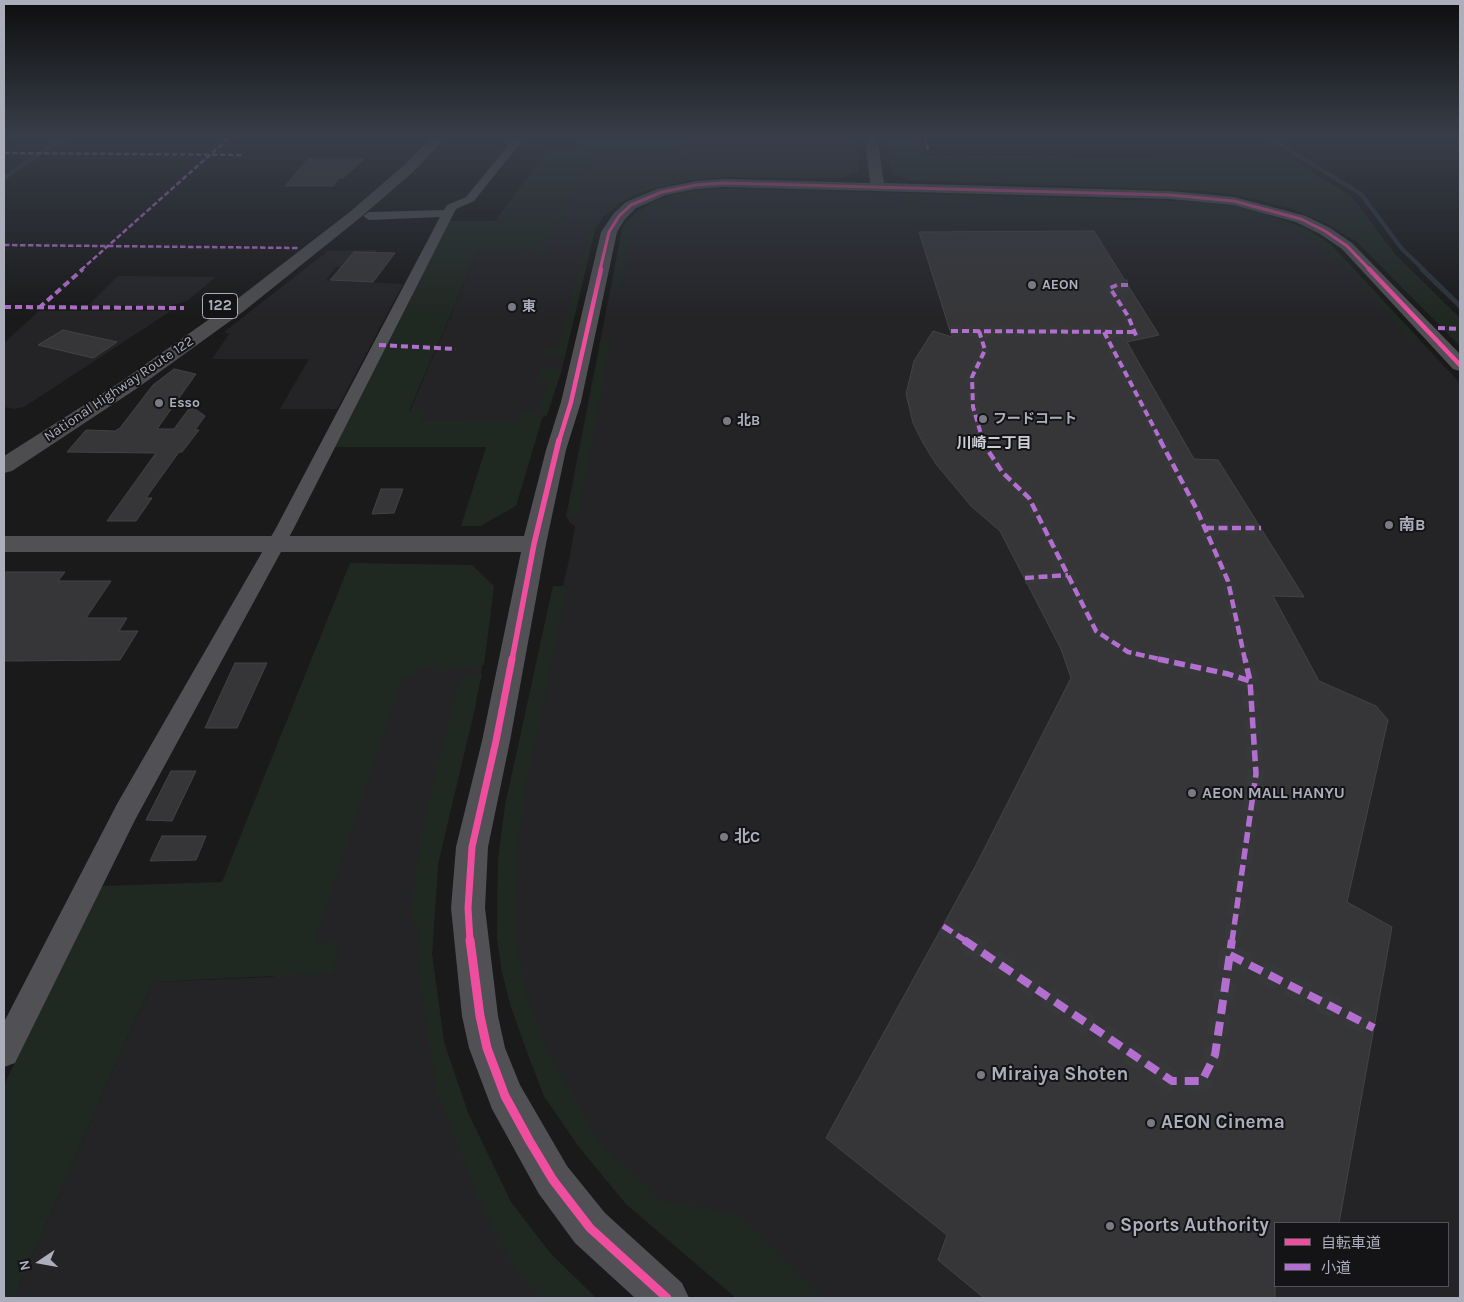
<!DOCTYPE html>
<html>
<head>
<meta charset="utf-8">
<style>
	body { margin:0 }
	#map { position:relative; width:1464px; height:1302px; overflow:hidden; background:#1a1a1a; font-family:Karla,"Noto Sans JP",sans-serif }
	canvas { display:block }
	.frame { position:absolute; inset:0; border:5px solid #acaebb; pointer-events:none }
	.legend { position:absolute; left:1274px; top:1222px; width:175px; height:65px; box-sizing:border-box; background:#141417; border:1px solid #515259; margin:0; padding:6px 9px; list-style:none; font-size:15px; color:#acaebb }
	.legend li { display:flex; align-items:center; gap:10px; height:25px }
	.legend b { width:25px; border:1px solid #515259 }
	.north { position:absolute; left:15px; top:1237px; width:50px; height:50px; -webkit-text-stroke:4px #141417; paint-order:stroke; rotate:258deg; font-size:14px; font-weight:700; line-height:20px; text-align:center; color:#acaebb }
	.north::after { content:''; display:block; margin:auto; width:18px; height:22px; background:#acaebb; clip-path:polygon(50% 0,100% 100%,50% 72%,0 100%) }
</style>
</head>
<body>
<div id="map">
<canvas width="1464" height="1302"></canvas>
<div class="frame"></div>
<ul class="legend">
<li><b style="height:6px;background:#ef4d9e"></b>自転車道</li>
<li><b style="height:6px;background:#b36fd0"></b>小道</li>
</ul>
<div class="north">N</div>
</div>
<script>
const g = document.querySelector('canvas').getContext('2d');
g.lineJoin = 'round';
function paint(path, color) {
  g.fillStyle = color;
  g.fill(path, 'evenodd');
}
function poly(rows) {
  const path = new Path2D();
  for (const r of rows) {
    path.moveTo(r[0], r[1]);
    for (let i = 2; i < r.length; i += 2) path.lineTo(r[i], r[i + 1]);
  }
  return path;
}
function stroke(path, color, width, dash) {
  g.strokeStyle = color;
  g.lineWidth = width;
  g.lineCap = dash ? 'butt' : 'round';
  g.setLineDash(dash || []);
  g.stroke(path);
}
function label(font, color, halo, rows, align = 'center') {
  g.font = font + ' Karla,"Noto Sans JP",sans-serif';
  g.lineWidth = 4;
  g.setLineDash([]);
  g.textBaseline = 'middle';
  g.strokeStyle = halo;
  g.fillStyle = color;
  for (const [text, x, y, turn = 0] of rows) {
    g.save();
    g.translate(x, y);
    g.rotate((+turn || 0) * Math.PI / 180);
    g.textAlign = isNaN(turn) ? turn : align;
    if (halo) g.strokeText(text, 0, 0);
    g.fillText(text, 0, 0);
    g.restore();
  }
}
paint(poly([
	[668,137,858,137,859,172,842,178,727,177,689,180,645,191,625,199,603,217,595,230,562,369,547,415,537,422,406,420,479,249,598,157,664,156],
	[733,188,1199,202,1235,206,1286,221,1307,229,1330,244,1460,383,1460,1298,736,1298,626,1204,579,1147,544,1096,511,1007,502,972,497,938,498,860,505,806,553,586,563,586,569,560,575,526,570,523,566,516,622,229,626,222,638,211,657,200,698,190],
	[1275,1223,1448,1223,1448,1286,1275,1286],
	[377,250,366,268,336,267,326,280,403,284,337,409,280,409,309,359,212,359,229,334,224,332,328,251],
	[118,276,216,277,187,301,169,306,89,305],
	[39,311,171,311,24,407,14,409,4,407,4,343],
	[397,614,491,614,475,709,438,864,432,954,444,1042,468,1113,511,1202,550,1253,596,1298,14,1298,139,1011,154,982,273,977]
]), '#242427');
paint(poly([
	[582,137,681,137,678,155,687,156,683,159,675,159,674,156,598,157,543,247,550,248,549,252,541,254,532,254,533,250,479,249,409,411,423,411,420,420,521,421,523,412,531,412,542,419,516,506,480,526,461,526,486,447,334,447,450,221,495,221,548,149,574,151],
	[838,137,858,137,859,172,842,178,806,178,805,172,818,172,819,175,837,175,838,172,841,171,855,171,853,139],
	[886,137,920,137,925,155,1295,160,1352,197,1395,254,1460,318,1460,346,1357,242,1327,224,1290,208,1240,196,1205,191,909,180,891,173],
	[775,172,790,172,791,178,727,177,689,180,645,191,615,205,603,217,595,230,565,356,544,356,546,348,559,347,590,228,599,214,612,203,640,189,673,180,712,176,775,176],
	[742,188,740,191,696,194,678,197,661,203,642,214,632,227,620,290,612,290,622,229,626,222,638,211,657,200,678,194,698,190],
	[898,193,1132,200,1135,204,983,206,979,199,915,197,918,207,972,206,946,209,902,208],
	[1153,200,1199,202,1235,206,1263,213,1307,229,1330,244,1339,253,1418,338,1409,338,1348,268,1344,267,1324,248,1309,237,1294,229,1255,214,1233,209,1207,206,1155,203],
	[602,339,611,339,579,510,581,512,567,518],
	[541,369,562,369,547,415,537,410,540,409,550,379,538,379],
	[350,563,472,565,494,586,484,665,439,672,439,666,417,669,416,675,402,678,314,943,338,941,334,973,154,982,139,1011,14,1298,4,1298,4,1085,102,886,222,882],
	[553,586,567,587,537,735,527,777,518,845,515,931,525,990,546,1049,599,1141,661,1200,738,1214,823,1298,736,1298,626,1204,579,1147,544,1096,527,1052,511,1007,502,972,497,938,498,860,505,806],
	[482,674,438,864,432,954,444,1042,468,1113,511,1202,550,1253,596,1298,542,1298,516,1272,477,1196,436,1088,418,969,418,929,411,916,416,872,424,820,460,677]
]), '#202822');
stroke(poly([
	[1268,137,1361,194,1402,249,1424,270],
	[42,152,65,137],
	[4,178,39,154]
]), '#2d333d', 4);
stroke(poly([
	[1422,269,1460,306]
]), '#2d333d', 5);
const building = poly([
	[308,159,364,159,343,178,339,178,333,186,285,186,308,159],
	[1094,231,1159,335,1127,342,1194,459,1218,460,1304,597,1273,596,1319,681,1376,706,1388,720,1347,902,1392,927,1339,1223,1275,1223,1275,1298,984,1298,938,1260,947,1235,826,1138,976,865,1071,678,1061,649,1000,531,971,506,936,464,923,443,913,423,906,394,914,361,933,331,952,337,919,232,1094,231],
	[354,252,395,253,373,282,330,280,354,252],
	[63,330,117,342,93,358,38,345,63,330],
	[174,369,196,374,157,429,174,429,191,406,205,416,195,430,199,430,182,452,179,452,146,498,152,498,136,521,107,521,156,453,67,452,86,430,115,431,120,428,153,385,174,369],
	[381,489,403,489,394,513,372,514,381,489],
	[4,572,65,572,58,581,111,581,86,618,127,618,119,631,138,631,120,660,4,661,4,572],
	[235,663,267,663,237,728,205,728,235,663],
	[171,771,196,771,172,821,146,820,171,771],
	[162,836,206,836,196,860,150,861,162,836]
]);
paint(building, '#363638');
stroke(building, '#434346', 1);
stroke(poly([
	[1128,285,1117,285,1110,288,1128,316,1137,338],
	[951,331,1134,332],
	[979,331,985,350,972,377,973,407,983,441],
	[1104,332,1161,441]
]), '#37383a', 11, [11, 5]);
stroke(poly([
	[983,440,985,446,1003,473,1029,498,1096,631,1128,652,1164,660],
	[1160,440,1196,508,1228,581,1245,660],
	[1205,528,1261,528],
	[1025,578,1068,575]
]), '#37383a', 13, [13, 7]);
stroke(poly([
	[1158,659,1228,674,1250,681],
	[943,926,966,941],
	[1232,941,1256,774,1250,681,1245,659]
]), '#37383a', 17, [17, 9]);
stroke(poly([
	[964,940,1172,1081,1202,1081,1215,1055,1232,940],
	[1230,955,1374,1028]
]), '#37383a', 22, [22, 11]);
paint(poly([
	[515,137,525,137,474,201,456,209,294,528,135,820,15,1063,4,1067,4,1022,117,804,276,528,440,217,369,220,363,216,369,212,444,210,447,205,466,197,515,137]
]), '#505055');
paint(poly([
	[865,137,877,137,884,183,1170,191,1234,197,1306,216,1330,228,1352,243,1460,354,1460,371,1453,369,1342,249,1320,234,1296,222,1233,205,1170,199,724,187,696,189,666,195,636,208,625,219,617,232,581,402,566,450,546,544,510,741,488,847,485,908,498,1016,505,1048,520,1085,567,1166,605,1213,682,1283,689,1298,635,1298,575,1243,539,1194,492,1109,469,1048,462,1016,451,908,456,847,482,741,521,552,4,552,4,536,524,536,546,450,561,402,601,232,614,213,626,202,657,189,696,181,724,179,870,183,865,137]
]), '#505055');
paint(poly([
	[432,137,446,137,413,172,361,217,244,311,136,389,12,471,4,473,4,456,122,381,232,303,351,211,403,166,432,137]
]), '#4d4d50');
stroke(poly([
	[925,137,929,153],
	[4,153,244,155],
	[4,245,298,248],
	[81,270,230,137]
]), '#b36fd0', 2.5, [5.5, 2.5]);
stroke(poly([
	[1128,285,1117,285,1110,288,1128,316,1137,338],
	[4,307,184,308],
	[39,308,83,269],
	[1438,328,1460,329],
	[951,331,1134,332],
	[979,331,985,350,972,377,973,407,983,441],
	[1104,332,1161,441],
	[379,345,456,349]
]), '#b36fd0', 4, [7, 4]);
stroke(poly([
	[983,440,985,446,1003,473,1029,498,1096,631,1128,652,1164,660],
	[1160,440,1196,508,1228,581,1245,660],
	[1205,528,1261,528],
	[1025,578,1068,575]
]), '#b36fd0', 4.5, [9, 4.5]);
stroke(poly([
	[1158,659,1228,674,1250,681],
	[943,926,966,941],
	[1232,941,1256,774,1250,681,1245,659]
]), '#b36fd0', 5.5, [11, 5.5]);
stroke(poly([
	[964,940,1172,1081,1202,1081,1215,1055,1232,940],
	[1230,955,1374,1028]
]), '#b36fd0', 8, [14, 8]);
stroke(poly([
	[600,270,609,232,619,216,631,205,662,192,696,185,724,183,1170,195,1234,201,1301,219,1325,231,1347,246,1370,270]
]), '#ef4d9e', 3);
stroke(poly([
	[1369,269,1460,365],
	[559,441,571,402,601,269]
]), '#ef4d9e', 4.5);
stroke(poly([
	[512,660,534,544,559,440]
]), '#ef4d9e', 5.5);
stroke(poly([
	[470,941,468,908,472,847,496,741,512,659]
]), '#ef4d9e', 7);
stroke(poly([
	[470,940,480,1016,487,1048,505,1096,529,1140,553,1180,590,1228,667,1298]
]), '#ef4d9e', 9);
const sky = g.createLinearGradient(0, 0, 0, 319);
sky.addColorStop(0, '#0e0e0e');
sky.addColorStop(0.43, '#383e49');
sky.addColorStop(1, '#383e4900');
g.fillStyle = sky;
g.fillRect(0, 0, 1464, 319);
for (const [x, y, r, color] of [
	[1032,285,5,"#797a83"],
	[512,307,5,"#797a83"],
	[159,403,5,"#797a83"],
	[983,419,5,"#797a83"],
	[727,421,5,"#797a83"],
	[1389,525,5,"#797a83"],
	[1192,793,5,"#797a83"],
	[724,837,5,"#797a83"],
	[981,1075,5,"#797a83"],
	[1151,1123,5,"#797a83"],
	[1110,1226,5,"#797a83"]
]) {
  const dot = new Path2D();
  dot.arc(x, y, r, 0, 2 * Math.PI);
  g.fillStyle = color;
  g.fill(dot);
  stroke(dot, '#141417', 2);
}
label('bold 14px', '#acaebb', '#141417', [
	["AEON",1042,285],
	["東",522,307],
	["Esso",169,403],
	["フードコート",993,419],
	["北B",737,421]
], 'left');
label('14px', '#acaebb', '#141417', [
	["National Highway Route 122",119,389,-34]
]);
for (const [x, y, w] of [
	[220,306,35]
]) {
  const box = new Path2D();
  box.roundRect(x - w / 2, y - 12.5, w, 25, 4);
  g.fillStyle = '#141417';
  g.fill(box);
  stroke(box, '#acaebb', 1);
}
label('bold 15px', '#acaebb', null, [
	["122",220,306]
]);
label('bold 15px', '#cdced7', '#141417', [
	["川崎二丁目",994,444]
]);
label('bold 16px', '#acaebb', '#141417', [
	["南B",1399,525],
	["AEON MALL HANYU",1202,793],
	["北C",734,837]
], 'left');
label('bold 19px', '#acaebb', '#141417', [
	["Miraiya Shoten",991,1075],
	["AEON Cinema",1161,1123],
	["Sports Authority",1120,1226]
], 'left');
</script>
</body>
</html>
